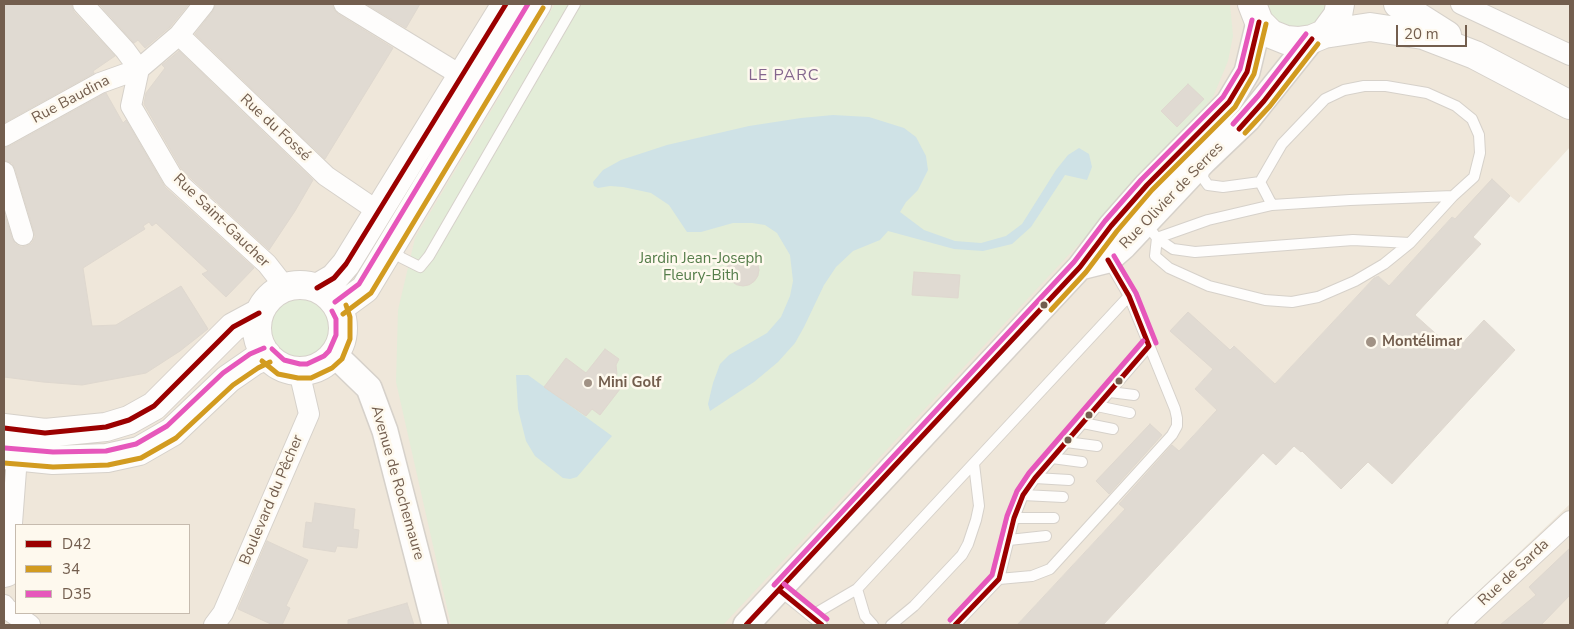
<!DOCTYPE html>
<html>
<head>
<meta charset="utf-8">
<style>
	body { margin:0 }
	#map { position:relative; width:1574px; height:629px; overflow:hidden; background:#f7f4ec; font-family:"Nunito Sans",sans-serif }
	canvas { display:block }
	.frame { position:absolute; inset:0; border:5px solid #735e4e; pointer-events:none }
	.legend { position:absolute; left:15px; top:524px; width:175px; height:90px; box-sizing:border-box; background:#fef9ee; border:1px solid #c6bbae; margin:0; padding:6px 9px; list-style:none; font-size:15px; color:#735e4e }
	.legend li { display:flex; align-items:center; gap:10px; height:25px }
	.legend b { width:25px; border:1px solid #c6bbae }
	.scale { position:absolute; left:1396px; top:25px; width:71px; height:22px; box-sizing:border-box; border:2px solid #735e4e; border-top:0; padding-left:6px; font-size:15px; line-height:18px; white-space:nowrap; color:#735e4e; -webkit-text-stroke:4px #fef9ee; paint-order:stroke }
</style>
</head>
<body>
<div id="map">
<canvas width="1574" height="629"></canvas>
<div class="frame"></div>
<ul class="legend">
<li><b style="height:6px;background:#9b0000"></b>D42</li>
<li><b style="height:6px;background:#d29b20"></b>34</li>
<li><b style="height:6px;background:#e657bb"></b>D35</li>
</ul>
<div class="scale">20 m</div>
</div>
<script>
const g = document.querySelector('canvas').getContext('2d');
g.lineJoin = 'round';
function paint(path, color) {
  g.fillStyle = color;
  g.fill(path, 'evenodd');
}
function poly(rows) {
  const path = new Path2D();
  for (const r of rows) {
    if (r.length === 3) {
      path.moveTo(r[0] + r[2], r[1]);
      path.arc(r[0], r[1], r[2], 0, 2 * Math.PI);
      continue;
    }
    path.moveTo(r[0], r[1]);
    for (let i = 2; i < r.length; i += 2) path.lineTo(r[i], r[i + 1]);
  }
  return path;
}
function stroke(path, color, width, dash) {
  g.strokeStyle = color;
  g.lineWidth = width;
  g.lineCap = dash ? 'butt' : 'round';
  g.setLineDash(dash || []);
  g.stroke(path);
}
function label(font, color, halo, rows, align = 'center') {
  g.font = font + ' "Nunito Sans",sans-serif';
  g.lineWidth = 5;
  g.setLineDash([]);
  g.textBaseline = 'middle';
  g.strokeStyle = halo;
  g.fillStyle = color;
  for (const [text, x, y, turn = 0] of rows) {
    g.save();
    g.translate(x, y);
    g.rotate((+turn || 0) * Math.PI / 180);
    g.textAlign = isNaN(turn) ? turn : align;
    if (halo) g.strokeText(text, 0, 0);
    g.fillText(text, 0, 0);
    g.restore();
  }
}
paint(poly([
	[4,4,1570,4,1570,147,1519,203,1510,196,1473,236,1452,217,1389,286,1377,275,1275,384,1233,346,1195,389,1224,416,1201,427,1017,625,4,625],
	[16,525,189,525,189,613,16,613],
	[1570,504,1570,625,1443,625]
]), '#efe7da');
paint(poly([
	[555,4,1230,4,1233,36,1228,61,1213,97,1174,142,723,625,451,625,396,382,398,310,415,238],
	[1266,4,1331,4,1318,23,1298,30,1278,23,1271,16],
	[301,328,31]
]), '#e3edd8');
paint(poly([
	[833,115,869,117,904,128,916,137,926,156,928,170,918,190,906,202,900,212,924,230,955,241,981,243,1006,236,1022,224,1056,170,1068,155,1079,148,1089,154,1092,167,1087,180,1065,175,1031,227,1012,244,983,251,954,249,888,231,880,240,853,251,836,267,824,285,804,327,795,343,778,362,754,382,710,411,708,404,713,383,720,364,729,355,767,333,781,317,790,296,793,281,790,255,777,233,765,225,752,223,733,223,701,232,687,232,669,205,651,193,623,187,610,186,598,188,594,186,593,182,603,170,621,160,667,145,749,126,801,118],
	[516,375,528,375,612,436,577,477,570,479,563,478,535,456,526,441,518,409]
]), '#cfe2e6');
const building = poly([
	[4,4,71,4,74,12,115,56,93,71,94,73,4,123,4,4],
	[99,4,189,4,170,27,145,48,138,40,134,43,99,4],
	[216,4,332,4,334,10,338,14,393,48,325,159,195,34,213,11,216,4],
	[366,4,420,4,406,28,366,4],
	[179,51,313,180,295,211,269,250,182,170,144,104,146,93,165,68,162,65,179,51],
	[1188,84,1204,99,1177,127,1161,111,1188,84],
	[106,93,123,123,126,120,165,187,254,268,226,297,202,274,208,271,156,223,152,226,149,222,143,226,145,229,83,268,92,326,116,325,181,286,208,329,180,351,146,373,82,385,43,382,4,377,4,212,12,238,15,244,21,247,27,246,32,243,35,237,34,232,15,169,12,163,4,160,4,148,10,146,106,93],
	[1492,179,1510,196,1473,237,1481,244,1415,315,1455,351,1484,320,1515,350,1392,484,1368,462,1341,489,1302,451,1301,452,1294,446,1276,465,1263,453,1103,625,1017,625,1125,509,1119,504,1172,445,1179,451,1217,410,1195,389,1213,369,1170,331,1188,312,1230,350,1234,346,1275,384,1374,278,1378,276,1389,286,1452,217,1455,219,1492,179],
	[743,270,16],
	[914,272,960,275,958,298,912,295,914,272],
	[605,349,619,359,616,365,617,374,611,383,620,389,600,415,592,409,586,416,544,387,566,358,586,373,605,349],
	[1150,424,1162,435,1109,494,1096,481,1150,424],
	[315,503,355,509,353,529,359,530,357,548,337,546,335,552,303,547,306,522,312,523,315,503],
	[267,541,308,560,286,606,290,608,282,625,273,625,238,609,267,541],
	[1570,548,1570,595,1541,625,1500,625,1536,595,1529,587,1570,548],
	[407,603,414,625,348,625,348,620,407,603]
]);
paint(building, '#e0dad2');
stroke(building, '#dfd8cf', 1);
const service = poly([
	[1260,182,1272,205],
	[1146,224,1157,238,1208,220,1272,205,1350,200,1453,196,1474,177,1480,153,1479,135,1472,119,1456,106,1427,93,1386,86,1364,86,1344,90,1325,99,1282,144,1260,182,1223,187,1208,185,1203,178,1204,168],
	[1410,243,1353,240,1195,252,1173,249,1157,238,1155,256,1169,268,1209,286,1265,300,1292,302,1318,297,1355,281,1384,264,1410,243,1453,196],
	[390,250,402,258,420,267,429,256,575,4],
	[1110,392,1134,395],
	[1097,406,1130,413],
	[1083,423,1113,429],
	[1066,442,1097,446],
	[1052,458,1082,462],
	[1035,478,1069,480],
	[1023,495,1063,497],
	[1014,518,1054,518],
	[1009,540,1046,536],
	[999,579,1032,576,1050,569,1172,435,1177,426,1177,418,1175,409,1129,296,1108,260],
	[857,589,865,616,873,625],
	[779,590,822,625],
	[811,616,857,589,1129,296],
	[891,625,914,606,962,555,968,544,976,520,979,506,974,464],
	[955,625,999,579,1014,518,1023,495,1035,478,1149,346]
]);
const minor = poly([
	[83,4,125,50,139,69,131,106,173,178,267,264,285,287],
	[344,4,462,76],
	[1461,4,1570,55],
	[179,35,326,176,379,212],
	[4,136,100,83,139,69,179,35,204,4],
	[4,172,23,235],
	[4,577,8,576,17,457],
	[4,605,7,609,30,625],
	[214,625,223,613,309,414,299,371],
	[1458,625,1570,521]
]);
const tertiary = poly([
	[1080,267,1108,260,1124,246,1204,161,1248,119,1312,39],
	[335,355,369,388,385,431,435,625],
	[746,625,1080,267,1111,226,1147,185,1229,102,1247,72,1259,22]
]);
const secondary = poly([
	[1252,4,1259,22,1271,34,1286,40,1298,41,1312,39,1324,34,1370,27,1423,35,1475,55,1570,105],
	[1398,4,1447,35],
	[1324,34,1338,15,1340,4],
	[300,328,43],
	[317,288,334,278,346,264,506,4],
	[339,308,365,289,537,4],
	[4,428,45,433,106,427,129,420,154,406,233,327,259,313],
	[4,455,53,460,107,458,139,451,172,432,228,379,254,361,267,355]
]);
stroke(service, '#d6d1ca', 12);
stroke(minor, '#d6d1ca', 22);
stroke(tertiary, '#d6d1ca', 28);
stroke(secondary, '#d6d1ca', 30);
stroke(service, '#fefdfc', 10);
stroke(minor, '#fefdfc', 20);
stroke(tertiary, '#fefdfc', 25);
stroke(secondary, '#fefdfc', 28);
stroke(poly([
	[1239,129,1264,101,1312,39],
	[1108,260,1129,296,1149,346],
	[317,288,334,278,346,264,506,4],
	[4,428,45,433,106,427,129,420,154,406,233,327,259,313],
	[779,590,822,625],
	[746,625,1080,267,1111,226,1147,185,1229,102,1247,72,1259,22],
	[955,625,999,579,1014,518,1023,495,1035,478,1149,346]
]), '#9b0000', 5);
stroke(poly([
	[1245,133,1270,106,1318,44],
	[1051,310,1086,272,1117,231,1152,190,1235,107,1254,74,1266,24],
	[343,314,371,293,543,8],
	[262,361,278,374,298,378,311,378,332,368,342,359,350,339,350,317,346,305],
	[4,463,53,467,108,465,141,458,176,438,233,385,258,368,270,362]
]), '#d29b20', 5);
stroke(poly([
	[1233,124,1258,96,1306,34],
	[1114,256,1136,293,1156,343],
	[335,302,359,284,528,4],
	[272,349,284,360,300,364,307,364,324,356,329,351,336,335,336,319,332,311],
	[5,448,53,452,106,451,136,444,167,426,223,373,250,354,264,348],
	[784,584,827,619],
	[774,585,1074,262,1105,221,1141,180,1223,97,1240,69,1252,20],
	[950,620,992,575,1007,516,1017,491,1029,473,1143,341]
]), '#e657bb', 5);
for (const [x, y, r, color] of [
	[1044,305,4.5,"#735e4e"],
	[1371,342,6,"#a19285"],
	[1119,381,4.5,"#735e4e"],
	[588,383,5,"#a19285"],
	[1089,415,4.5,"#735e4e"],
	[1068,440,4.5,"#735e4e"]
]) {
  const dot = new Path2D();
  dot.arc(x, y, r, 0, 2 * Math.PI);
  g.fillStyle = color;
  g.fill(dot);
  stroke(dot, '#fef9ee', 2);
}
label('15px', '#735e4e', '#fef9ee', [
	["Rue Baudina",71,100,-28],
	["Rue du Fossé",275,128,43],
	["Rue Olivier de Serres",1172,196,-46],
	["Rue Saint-Gaucher",221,221,44],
	["Avenue de Rochemaure",397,483,74],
	["Boulevard du Pêcher",272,500,-67],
	["Rue de Sarda",1514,573,-43]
]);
label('15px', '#557d4a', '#fef9ee', [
	["Jardin Jean-Joseph",701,259],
	["Fleury-Bith",701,276]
]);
label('bold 15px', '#735e4e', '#fef9ee', [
	["Montélimar",1382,342],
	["Mini Golf",598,383]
], 'left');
g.letterSpacing = '1px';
label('16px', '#84668e', '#fef9ee', [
	["LE PARC",784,76]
]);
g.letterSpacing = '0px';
</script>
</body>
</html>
